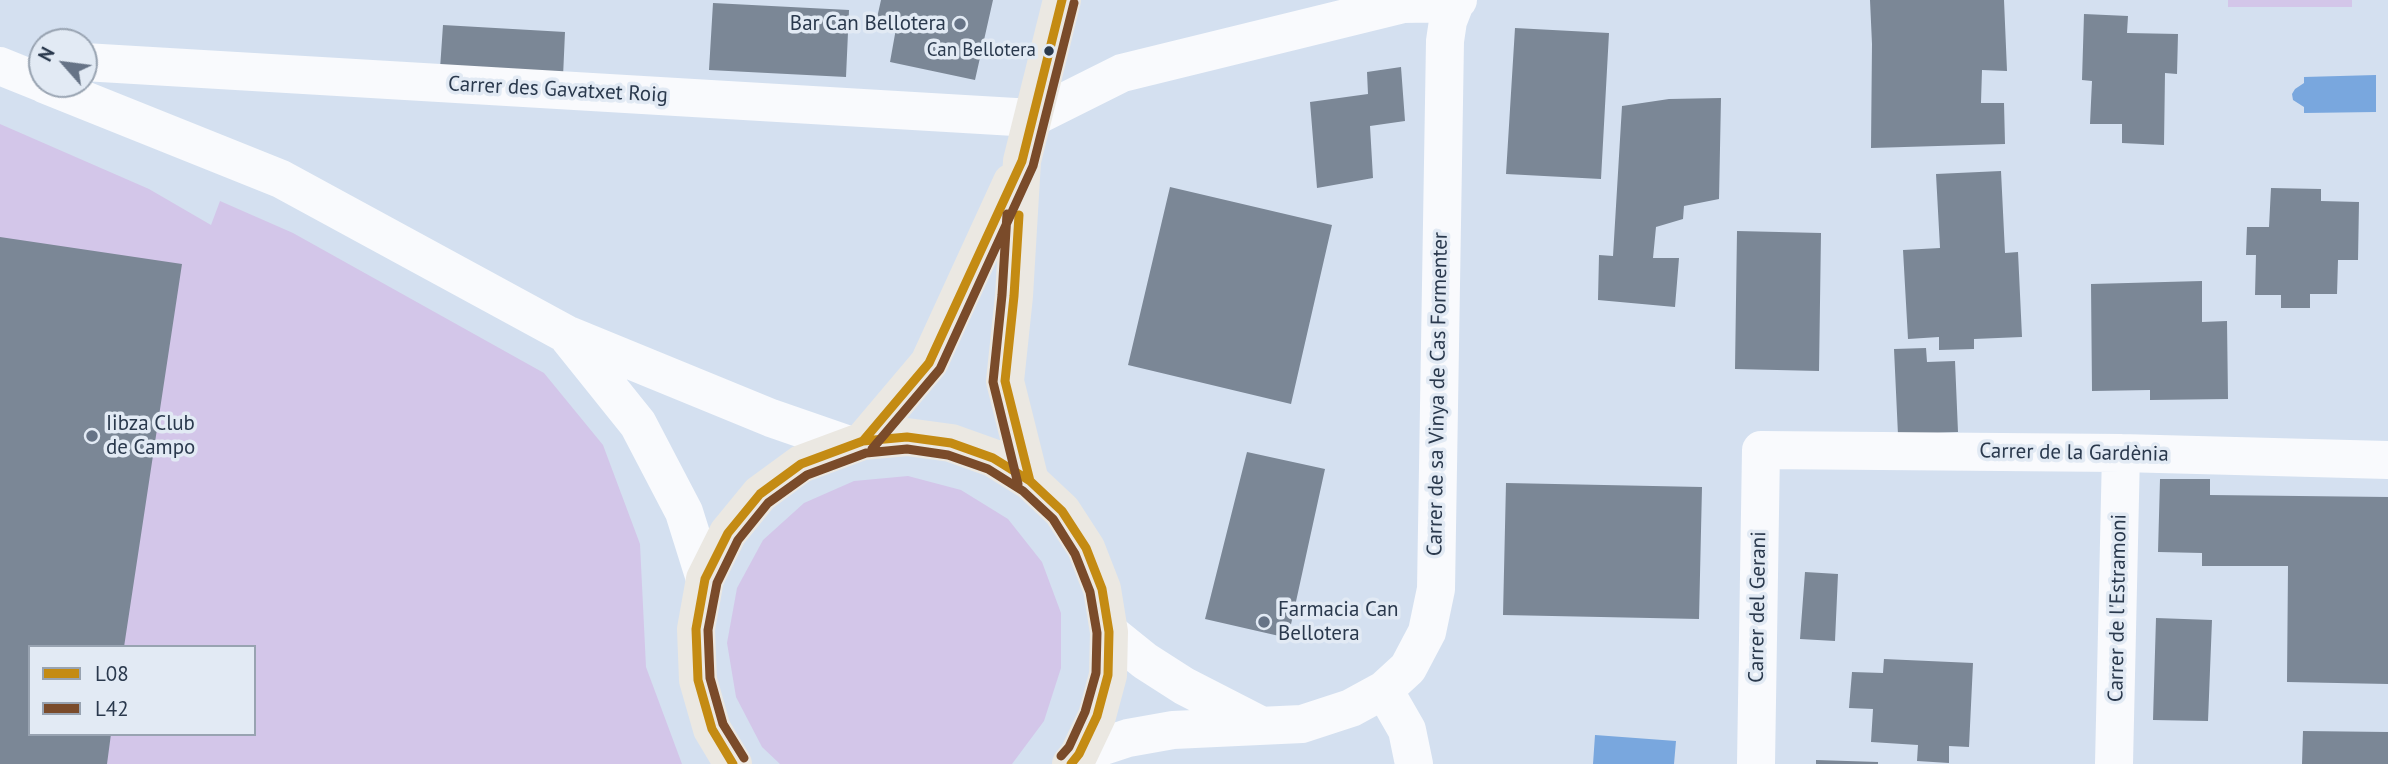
<!DOCTYPE html>
<html>
<head>
<meta charset="utf-8">
<style>
	body { margin:0 }
	#map { position:relative; width:2388px; height:764px; overflow:hidden; background:#d4e0f0; font-family:"PT Sans",sans-serif }
	canvas { display:block }
	.legend { position:absolute; left:28px; top:645px; width:228px; height:91px; box-sizing:border-box; background:#e2eaf4; border:2px solid #98a3b1; margin:0; padding:9px 12px; list-style:none; font-size:21px; color:#2a394d }
	.legend li { display:flex; align-items:center; gap:14px; height:35px }
	.legend b { width:35px; border:2px solid #98a3b1 }
	.north { position:absolute; left:28px; top:28px; width:70px; height:70px; box-sizing:border-box; background:#e2eaf4; border:2px solid #98a3b1; border-radius:50%; rotate:298deg; font-size:19px; font-weight:700; line-height:28px; text-align:center; color:#2a394d }
	.north::after { content:''; display:block; margin:auto; width:24px; height:32px; background:#667386; clip-path:polygon(50% 0,100% 100%,50% 72%,0 100%) }
</style>
</head>
<body>
<div id="map">
<canvas width="2388" height="764"></canvas>
<ul class="legend">
<li><b style="height:9px;background:#c48b13"></b>L08</li>
<li><b style="height:9px;background:#7a4b2a"></b>L42</li>
</ul>
<div class="north">N</div>
</div>
<script>
const g = document.querySelector('canvas').getContext('2d');
g.lineJoin = 'round';
function paint(path, color) {
  g.fillStyle = color;
  g.fill(path, 'evenodd');
}
function poly(rows) {
  const path = new Path2D();
  for (const r of rows) {
    path.moveTo(r[0], r[1]);
    for (let i = 2; i < r.length; i += 2) path.lineTo(r[i], r[i + 1]);
  }
  return path;
}
function stroke(path, color, width, dash) {
  g.strokeStyle = color;
  g.lineWidth = width;
  g.lineCap = dash ? 'butt' : 'round';
  g.setLineDash(dash || []);
  g.stroke(path);
}
function label(font, color, halo, rows, align = 'center') {
  g.font = font + ' "PT Sans",sans-serif';
  g.lineWidth = 7;
  g.setLineDash([]);
  g.textBaseline = 'middle';
  g.strokeStyle = halo;
  g.fillStyle = color;
  for (const [text, x, y, turn = 0] of rows) {
    g.save();
    g.translate(x, y);
    g.rotate((+turn || 0) * Math.PI / 180);
    g.textAlign = isNaN(turn) ? turn : align;
    if (halo) g.strokeText(text, 0, 0);
    g.fillText(text, 0, 0);
    g.restore();
  }
}
paint(poly([
	[2228,0,2352,0,2352,7,2228,7],
	[0,124,149,189,211,225,220,201,293,233,544,373,603,445,640,544,646,667,682,764,0,764],
	[30,647,254,647,254,734,30,734],
	[908,476,961,490,1008,519,1042,562,1061,613,1061,668,1044,721,1012,764,780,764,762,747,736,697,727,643,737,588,763,540,804,503,854,481]
]), '#d3c6e9');
paint(poly([
	[2376,75,2376,112,2304,113,2304,107,2293,100,2292,94,2295,89,2304,83,2304,77],
	[1595,735,1676,741,1674,764,1593,764]
]), '#79a7de');
paint(poly([
	[881,0,993,0,975,80,890,62,897,23,877,18],
	[1870,0,2004,0,2007,71,1982,70,1981,103,2004,103,2005,144,1871,148,1872,44],
	[713,3,849,10,846,77,709,70],
	[2084,14,2128,16,2127,33,2178,34,2177,74,2165,73,2164,145,2122,143,2122,124,2090,124,2092,81,2082,80],
	[443,25,565,32,563,77,440,69],
	[1515,28,1609,33,1601,179,1506,174],
	[1401,67,1405,121,1370,126,1373,178,1317,188,1310,102,1368,94,1367,72],
	[1721,98,1719,199,1684,206,1683,219,1656,227,1653,258,1679,258,1675,307,1598,300,1599,255,1613,256,1622,106,1669,99],
	[2001,171,2005,253,2018,252,2022,337,1974,339,1974,349,1939,350,1939,337,1908,339,1903,250,1940,248,1936,174],
	[1170,187,1332,225,1291,404,1128,365],
	[2271,188,2321,189,2321,201,2359,202,2358,260,2338,260,2337,294,2310,294,2310,308,2281,308,2281,295,2255,295,2256,255,2246,255,2247,227,2269,227],
	[1737,231,1821,233,1819,371,1735,369],
	[0,237,182,264,124,647,30,647,30,734,111,734,107,764,0,764],
	[2202,281,2202,322,2227,321,2228,399,2150,400,2150,390,2092,391,2091,284],
	[1926,348,1927,362,1955,361,1958,432,1898,435,1894,349],
	[1247,452,1325,469,1288,638,1205,619],
	[2160,479,2210,479,2210,495,2388,497,2388,684,2287,682,2288,566,2202,566,2202,553,2158,552],
	[1506,483,1702,487,1699,619,1503,615],
	[1805,572,1838,574,1835,641,1800,639],
	[2156,618,2212,620,2208,721,2153,720],
	[1884,659,1973,663,1969,747,1949,746,1949,763,1917,761,1918,745,1871,742,1873,709,1849,708,1852,672,1883,673],
	[2303,731,2388,732,2388,764,2302,764],
	[1816,760,1878,762,1878,764,1816,764]
]), '#7b8796');
stroke(poly([
	[84,62,1032,118,1122,73,1403,4,1455,3,1458,0],
	[0,66,42,83],
	[44,84,281,179,566,334,771,418,849,445],
	[569,338,638,424,684,512,705,579],
	[1109,632,1145,661,1184,686,1260,725],
	[1384,690,1407,730,1414,764],
	[1079,754,1128,738,1173,730,1302,724,1351,708,1384,690,1408,668,1427,632,1436,589,1445,41,1448,21,1455,3],
	[1756,764,1761,450,2121,453,2388,460],
	[2114,764,2121,453]
]), '#f9fafd', 38);
stroke(poly([
	[863,441,929,363,1012,182],
	[1030,481,1005,381,1014,296,1022,161,1062,0],
	[733,764,712,729,698,680,696,629,705,579,728,533,760,494,801,464,863,441,907,437,951,443,993,458,1030,481,1062,511,1086,548,1102,589,1109,632,1108,675,1097,716,1079,754,1071,764]
]), '#ebe8e2', 38);
stroke(poly([
	[1019,215,1014,296,1005,381,1030,481],
	[863,441,929,363,1022,161,1062,0],
	[733,764,712,729,698,680,696,629,705,579,728,533,760,494,801,464,863,441,907,437,951,443,993,458,1030,481,1062,511,1086,548,1102,589,1109,632,1108,675,1097,716,1079,754,1071,764]
]), '#c48b13', 9);
stroke(poly([
	[1007,214,1002,295,993,382,1018,484],
	[872,449,940,369,1033,166,1074,3],
	[744,758,723,724,710,678,708,630,717,583,738,540,768,503,807,475,866,453,907,449,948,455,988,469,1023,491,1053,519,1075,554,1090,592,1097,633,1096,673,1085,712,1069,747,1061,756]
]), '#7a4b2a', 9);
for (const [x, y, r, color] of [
	[960,24,7,"#667386"],
	[1049,51,6,"#2a394d"],
	[92,436,7,"#667386"],
	[1264,622,7,"#667386"]
]) {
  const dot = new Path2D();
  dot.arc(x, y, r, 0, 2 * Math.PI);
  g.fillStyle = color;
  g.fill(dot);
  stroke(dot, '#e2eaf4', 2.5);
}
label('19px', '#2a394d', '#e2eaf4', [
	["Can Bellotera",1036,51]
], 'right');
label('21px', '#2a394d', '#e2eaf4', [
	["Bar Can Bellotera",946,24,"right"],
	["Iibza Club",106,424],
	["de Campo",106,448],
	["Farmacia Can",1278,610],
	["Bellotera",1278,634]
], 'left');
label('21px', '#2a394d', '#e2eaf4', [
	["Carrer des Gavatxet Roig",558,90,3],
	["Carrer de sa Vinya de Cas Formenter",1438,394,-89],
	["Carrer de la Gardènia",2074,453,1],
	["Carrer del Gerani",1758,607,-89],
	["Carrer de l'Estramoni",2118,608,-89]
]);
</script>
</body>
</html>
